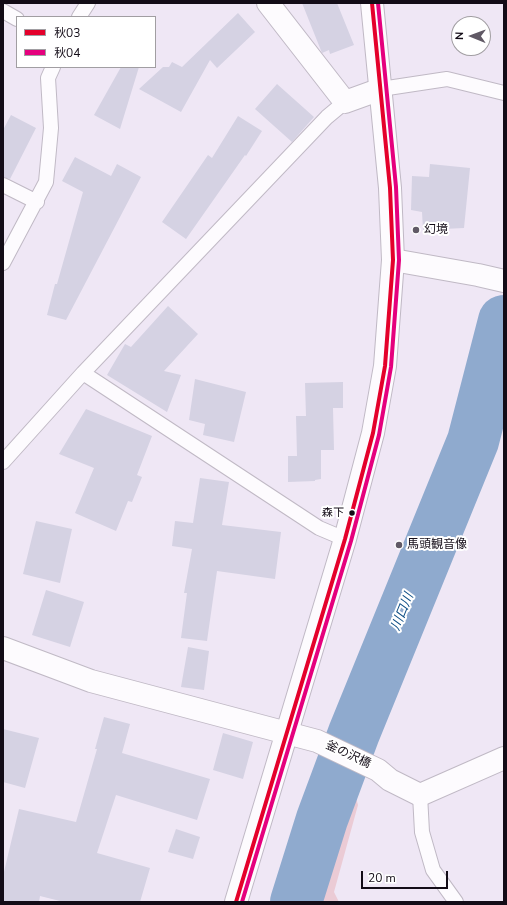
<!DOCTYPE html>
<html>
<head>
<meta charset="utf-8">
<style>
	body { margin:0 }
	#map { position:relative; width:507px; height:905px; overflow:hidden; background:#efe7f5; font-family:"Nunito Sans","Noto Sans JP",sans-serif }
	canvas { display:block }
	.frame { position:absolute; inset:0; border:4px solid #130c17; pointer-events:none }
	.legend { position:absolute; left:16px; top:16px; width:140px; height:52px; box-sizing:border-box; background:#fff; border:1px solid #a19ea2; margin:0; padding:5px 7px; list-style:none; font-size:12px; color:#130c17 }
	.legend li { display:flex; align-items:center; gap:8px; height:20px }
	.legend b { width:20px; border:1px solid #a19ea2 }
	.north { position:absolute; left:451px; top:16px; width:40px; height:40px; box-sizing:border-box; background:#fff; border:1px solid #a19ea2; border-radius:50%; rotate:271deg; font-size:11px; font-weight:700; line-height:16px; text-align:center; color:#130c17 }
	.north::after { content:''; display:block; margin:auto; width:14px; height:18px; background:#605965; clip-path:polygon(50% 0,100% 100%,50% 72%,0 100%) }
	.scale { position:absolute; left:361px; top:871px; width:87px; height:18px; box-sizing:border-box; border:2px solid #130c17; border-top:0; padding-left:5px; font-size:12px; line-height:14px; white-space:nowrap; color:#130c17; -webkit-text-stroke:3px #fff; paint-order:stroke }
</style>
</head>
<body>
<div id="map">
<canvas width="507" height="905"></canvas>
<div class="frame"></div>
<ul class="legend">
<li><b style="height:5px;background:#e4002b"></b>秋03</li>
<li><b style="height:5px;background:#e5007d"></b>秋04</li>
</ul>
<div class="north">N</div>
<div class="scale">20 m</div>
</div>
<script>
const g = document.querySelector('canvas').getContext('2d');
g.lineJoin = 'round';
function paint(path, color) {
  g.fillStyle = color;
  g.fill(path, 'evenodd');
}
function poly(rows) {
  const path = new Path2D();
  for (const r of rows) {
    path.moveTo(r[0], r[1]);
    for (let i = 2; i < r.length; i += 2) path.lineTo(r[i], r[i + 1]);
  }
  return path;
}
function stroke(path, color, width, dash) {
  g.strokeStyle = color;
  g.lineWidth = width;
  g.lineCap = dash ? 'butt' : 'round';
  g.setLineDash(dash || []);
  g.stroke(path);
}
function label(font, color, halo, rows, align = 'center') {
  g.font = font + ' "Nunito Sans","Noto Sans JP",sans-serif';
  g.lineWidth = 4;
  g.setLineDash([]);
  g.textBaseline = 'middle';
  g.strokeStyle = halo;
  g.fillStyle = color;
  for (const [text, x, y, turn = 0] of rows) {
    g.save();
    g.translate(x, y);
    g.rotate((+turn || 0) * Math.PI / 180);
    g.textAlign = isNaN(turn) ? turn : align;
    if (halo) g.strokeText(text, 0, 0);
    g.fillText(text, 0, 0);
    g.restore();
  }
}
paint(poly([
	[353,787,358,805,334,892,339,902,297,902]
]), '#ebcbd5');
stroke(poly([
	[296,902,322,819,354,733,473,441,504,321]
]), '#8faace', 52);
paint(poly([
	[302,3,337,3,354,45,330,54,329,50,322,53],
	[238,13,255,32,217,68,210,60,181,112,139,89,163,67,169,67,172,62,182,67],
	[121,67,139,67,120,129,94,115],
	[277,84,314,117,292,142,255,109],
	[11,115,36,128,10,179,3,177,3,130],
	[238,116,262,131,246,156,245,155,186,239,162,222,208,155,212,158],
	[75,157,111,176,117,164,141,177,66,320,47,315,55,284,57,284,83,192,62,181],
	[430,164,470,168,464,228,423,230,422,212,411,210,412,176,429,177],
	[168,306,198,334,164,371,181,375,167,412,107,375,125,344,131,347],
	[195,379,246,392,234,442,203,435,205,424,189,420],
	[343,382,343,408,333,408,334,450,321,450,321,479,315,480,315,481,288,482,288,456,297,456,296,416,306,416,305,383],
	[86,409,152,436,137,475,142,477,132,502,128,501,116,531,75,513,94,468,59,454],
	[200,478,229,482,222,525,281,532,275,579,217,571,207,641,181,638,187,593,184,593,192,549,172,546,175,521,193,523],
	[36,521,72,529,60,583,23,574],
	[46,590,84,602,70,647,32,635],
	[188,647,209,651,204,690,181,687],
	[104,717,130,724,122,753,210,779,197,820,116,795,97,853,150,868,140,902,64,902,40,896,39,902,3,902,3,876,19,809,76,822,97,749,95,749],
	[3,729,39,738,25,788,3,782],
	[223,733,253,742,243,779,213,770],
	[176,829,200,837,193,859,168,852]
]), '#d5d2e3');
const service = poly([
	[3,11,17,19],
	[79,17,88,3],
	[381,89,447,79,504,93],
	[3,185,37,202],
	[3,263,46,182,51,128,48,78,53,67],
	[83,373,327,117,345,102],
	[3,462,83,373,319,528,345,539],
	[420,795,422,832,433,870,456,902]
]);
const minor = poly([
	[268,3,345,102,381,89],
	[3,648,91,681,317,741,378,770,390,780,420,795,504,758]
]);
const tertiary = poly([
	[393,260,478,275,504,281]
]);
const primary = poly([
	[236,902,345,539,373,433,385,366,393,260,390,188,372,3]
]);
stroke(service, '#c0b9c5', 16);
stroke(minor, '#c0b9c5', 24);
stroke(tertiary, '#c0b9c5', 24);
stroke(primary, '#c0b9c5', 24);
stroke(service, '#fdfbfe', 14);
stroke(minor, '#fdfbfe', 22);
stroke(tertiary, '#fdfbfe', 22);
stroke(primary, '#fdfbfe', 22);
stroke(poly([
	[236,902,345,539,373,433,385,366,393,260,390,188,372,3]
]), '#e4002b', 4);
stroke(poly([
	[242,902,351,541,379,435,391,367,399,260,396,187,378,3]
]), '#e5007d', 4);
for (const [x, y, r, color] of [
	[416,230,4,"#605965"],
	[352,513,3.5,"#130c17"],
	[399,545,4,"#605965"]
]) {
  const dot = new Path2D();
  dot.arc(x, y, r, 0, 2 * Math.PI);
  g.fillStyle = color;
  g.fill(dot);
  stroke(dot, '#fff', 1.5);
}
label('11px', '#130c17', '#fff', [
	["森下",344,513]
], 'right');
label('12px', '#130c17', '#fff', [
	["幻境",424,230],
	["馬頭観音像",407,545]
], 'left');
label('12px', '#130c17', '#fff', [
	["釜の沢橋",348,755,25]
]);
label('italic 13px', '#0b4c84', '#fff', [
	["川口川",403,612,-68]
]);
</script>
</body>
</html>
